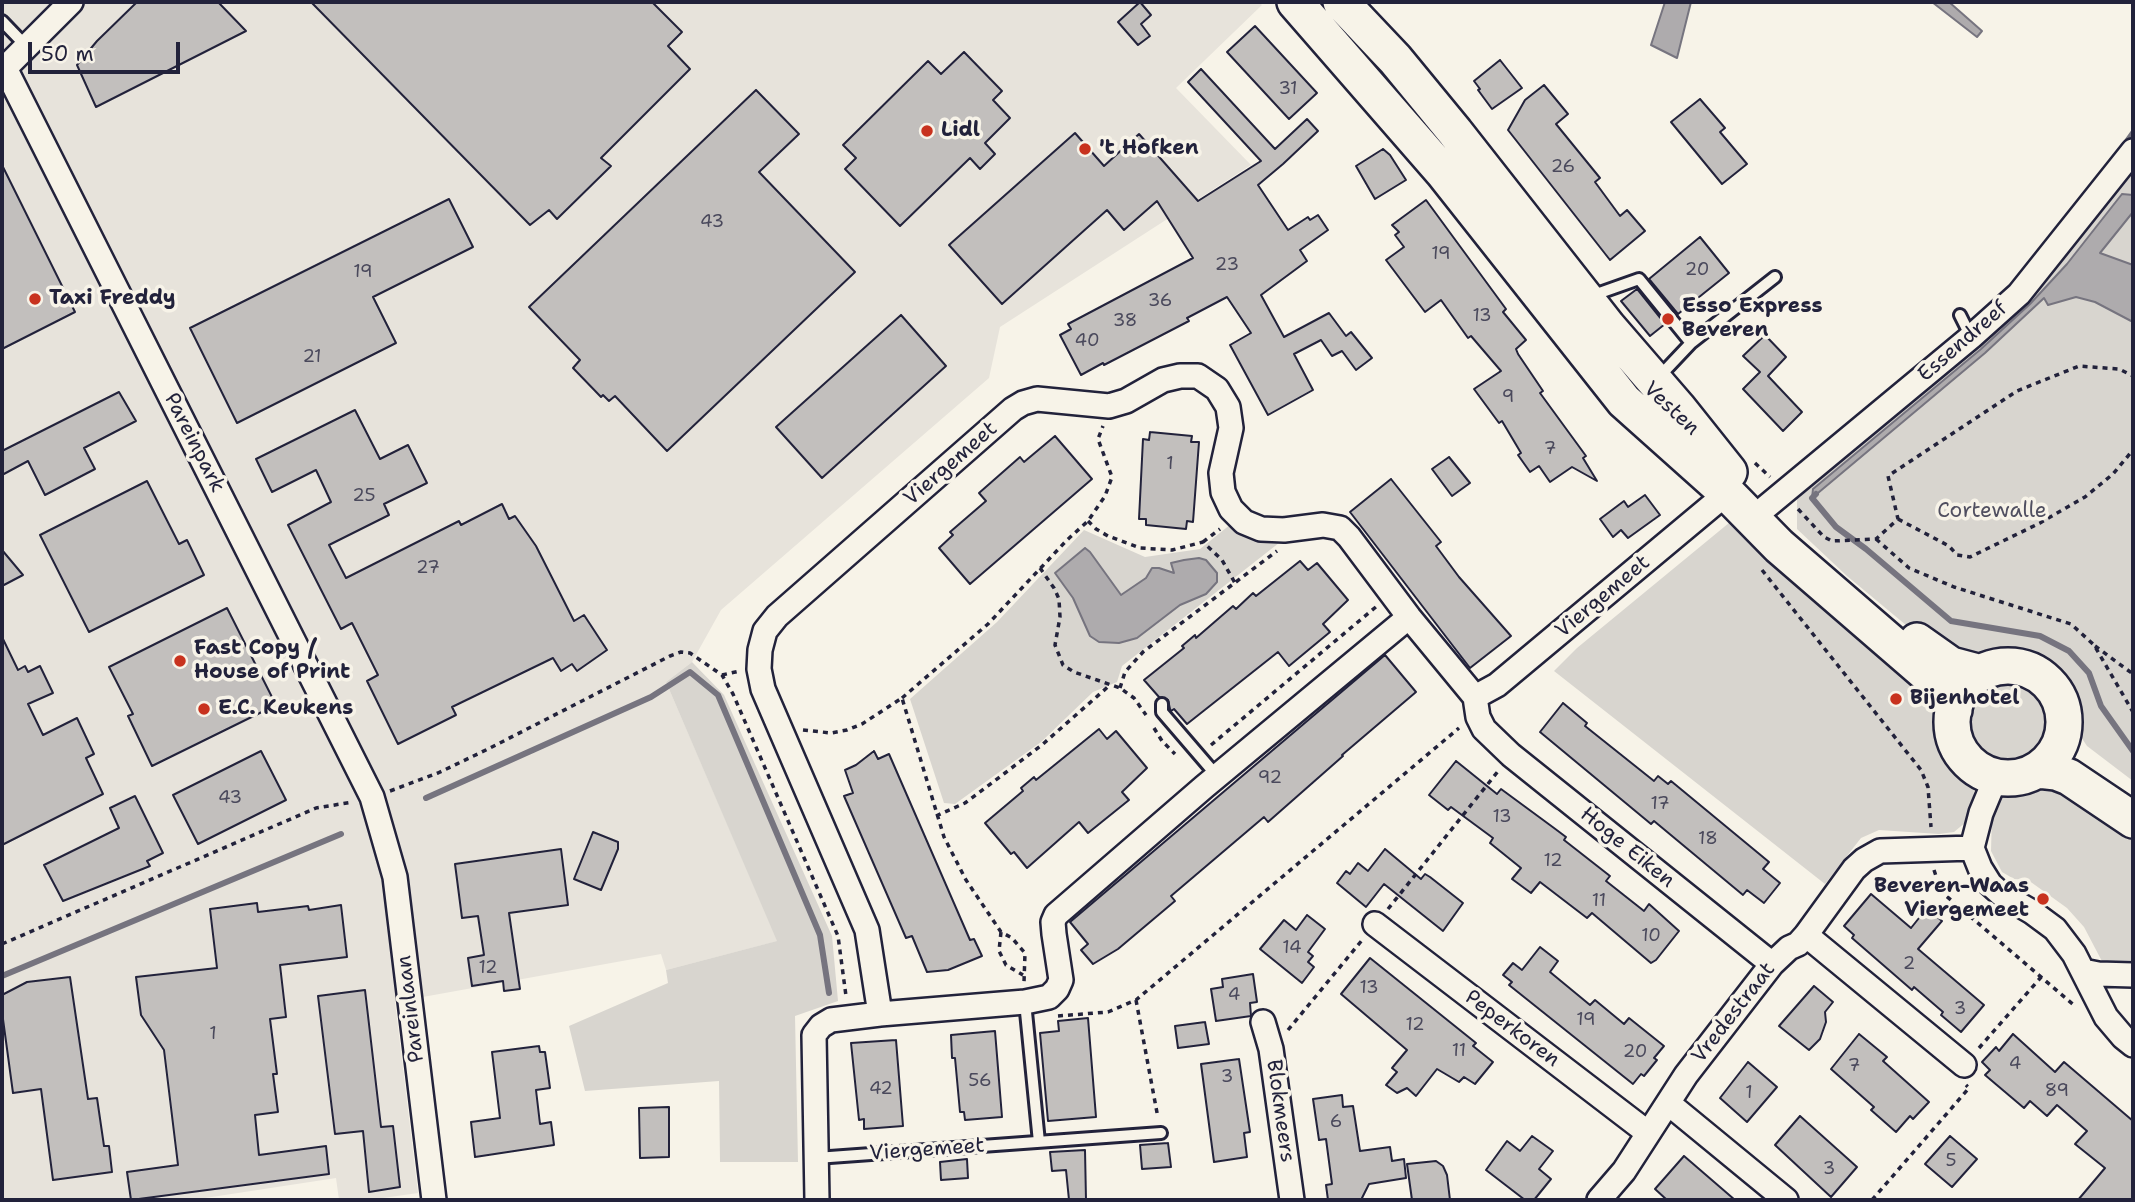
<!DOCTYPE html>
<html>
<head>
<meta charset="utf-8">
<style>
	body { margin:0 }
	#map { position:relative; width:2135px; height:1202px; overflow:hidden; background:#f7f3e8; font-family:"Shantell Sans",sans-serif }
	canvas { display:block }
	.frame { position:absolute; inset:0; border:4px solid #22223b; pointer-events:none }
	.scale { position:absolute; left:28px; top:42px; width:152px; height:32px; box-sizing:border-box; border:4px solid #22223b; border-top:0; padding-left:9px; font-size:21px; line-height:24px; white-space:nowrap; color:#22223b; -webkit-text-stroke:5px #f7f3e8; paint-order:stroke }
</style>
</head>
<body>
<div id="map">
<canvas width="2135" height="1202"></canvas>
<div class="frame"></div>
<div class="scale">50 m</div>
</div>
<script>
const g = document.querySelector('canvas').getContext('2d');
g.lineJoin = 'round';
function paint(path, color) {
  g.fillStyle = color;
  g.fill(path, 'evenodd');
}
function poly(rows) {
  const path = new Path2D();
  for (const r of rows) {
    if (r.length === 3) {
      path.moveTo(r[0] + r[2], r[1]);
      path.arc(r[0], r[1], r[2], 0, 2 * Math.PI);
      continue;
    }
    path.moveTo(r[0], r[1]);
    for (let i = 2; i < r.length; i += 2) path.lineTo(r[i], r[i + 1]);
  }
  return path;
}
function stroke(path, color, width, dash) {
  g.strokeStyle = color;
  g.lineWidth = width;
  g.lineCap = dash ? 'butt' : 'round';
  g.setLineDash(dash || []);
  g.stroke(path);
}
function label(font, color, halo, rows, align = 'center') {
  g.font = font + ' "Shantell Sans",sans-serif';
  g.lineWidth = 7;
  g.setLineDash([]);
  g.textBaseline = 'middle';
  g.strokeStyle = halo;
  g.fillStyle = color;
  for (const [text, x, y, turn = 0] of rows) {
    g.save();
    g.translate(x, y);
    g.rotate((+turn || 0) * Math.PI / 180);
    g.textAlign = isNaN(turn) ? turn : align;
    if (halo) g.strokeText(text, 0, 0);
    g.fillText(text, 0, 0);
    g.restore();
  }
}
paint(poly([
	[2,2,1259,2,1262,5,1176,88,1251,165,1000,327,989,378,721,610,692,662,666,682,778,941,666,970,661,954,395,1002,418,1193,369,1200,339,1200,336,1178,192,1200,2,1200]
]), '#e7e3db');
paint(poly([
	[2133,161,2133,781,2087,746,2077,731,2070,697,2061,681,2047,668,2030,659,2012,656,1964,662,1936,650,1847,576,1797,529,1797,491,1975,341],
	[1735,518,1912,668,1941,711,1941,733,1946,747,1969,774,1974,788,1973,809,1966,822,1954,832,1939,834,1879,830,1861,838,1825,884,1554,671,1577,648],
	[1231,524,1284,539,1122,666,1117,682,1093,692,1041,742,955,804,944,803,910,699,997,622,1084,530,1145,557,1200,549],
	[692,662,724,695,832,936,838,1001,795,1016,798,1162,720,1162,719,1081,585,1091,569,1026,668,983,666,970,777,941,666,682],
	[2008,722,42],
	[2055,776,2133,826,2133,962,2105,967,2084,927,2067,908,2028,880,2014,879,2002,872,1991,851,1992,814,2004,793,2027,781]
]), '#d8d5cf');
const water = poly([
	[1665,2,1691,2,1677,58,1651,45,1665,2],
	[1932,2,1949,2,1982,31,1977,37,1932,2],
	[2122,194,2133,195,2133,212,2100,253,2133,265,2133,322,2095,302,2076,297,2048,305,2044,298,1985,353,1812,498,1813,489,1981,349,2030,304,2067,264,2122,194],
	[1085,548,1090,552,1121,595,1146,578,1152,568,1159,568,1174,573,1171,563,1184,560,1199,558,1206,560,1217,573,1217,582,1206,594,1180,605,1137,638,1119,643,1099,642,1090,636,1073,598,1055,573,1085,548]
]);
paint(water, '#aeabad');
stroke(water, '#76747f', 2);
stroke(poly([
	[2123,147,2133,133],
	[1816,494,1812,498,1836,527,1866,549,1951,621,2040,636,2069,651,2089,673,2101,706,2133,751],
	[426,798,651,697,690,672,718,695,820,935,829,993],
	[2,976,341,834]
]), '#76747f', 6);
const building = poly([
	[137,2,218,2,246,31,96,107,77,65,97,41,137,2],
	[311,2,652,2,682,32,668,46,690,69,601,158,611,166,557,219,549,210,530,225,311,2],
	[1140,2,1151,15,1141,24,1150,36,1138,45,1118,22,1140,2],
	[1255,26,1317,93,1289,119,1227,52,1255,26],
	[964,52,1002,91,993,100,1010,118,985,143,995,154,980,169,970,158,900,226,845,169,856,158,843,145,928,61,941,74,964,52],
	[1500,60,1522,88,1492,109,1478,90,1480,89,1474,81,1500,60],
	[1201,69,1275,149,1307,119,1318,131,1283,164,1258,185,1288,230,1308,217,1310,220,1318,215,1328,230,1300,250,1307,261,1261,295,1284,337,1329,313,1346,336,1351,332,1372,358,1356,370,1342,351,1332,356,1321,340,1294,354,1313,390,1268,415,1230,345,1251,333,1227,297,1187,318,1189,321,1104,365,1103,363,1081,375,1060,335,1071,329,1068,324,1193,258,1157,201,1124,230,1107,210,1002,304,949,245,1075,133,1104,166,1139,134,1198,201,1261,161,1188,82,1201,69],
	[1544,85,1568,114,1556,124,1600,178,1595,182,1620,216,1627,210,1645,231,1610,260,1508,130,1525,100,1544,85],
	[756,90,799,134,759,172,855,272,667,451,615,396,609,401,603,395,601,397,573,368,580,360,529,307,756,90],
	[1700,99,1725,128,1720,132,1747,164,1722,184,1671,122,1700,99],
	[1383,149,1390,155,1406,180,1375,199,1356,166,1383,149],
	[2,165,75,312,2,349,2,165],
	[449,199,473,247,373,297,396,343,237,423,190,328,449,199],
	[1426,200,1506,309,1503,312,1526,340,1516,349,1518,354,1543,391,1540,393,1586,456,1583,458,1597,481,1572,467,1550,482,1539,466,1530,472,1518,455,1521,453,1502,421,1499,423,1474,389,1501,371,1471,336,1468,338,1441,300,1425,312,1386,260,1404,247,1395,235,1399,232,1392,225,1426,200],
	[1700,237,1729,273,1678,314,1649,279,1700,237],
	[1637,289,1665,324,1650,336,1621,301,1637,289],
	[901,315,946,366,822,478,776,427,901,315],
	[1765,335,1786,357,1768,376,1802,412,1783,431,1743,389,1760,372,1743,356,1765,335],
	[119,392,136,421,84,448,95,469,45,495,28,461,2,475,2,451,119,392],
	[355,410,380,459,408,445,427,483,384,504,389,515,329,545,346,578,459,521,461,525,502,504,509,519,515,516,536,546,574,621,584,615,607,650,577,671,572,664,561,671,553,658,452,707,456,715,398,744,367,681,378,675,352,623,341,629,288,525,331,502,324,487,316,470,272,492,256,459,355,410],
	[1150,432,1192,436,1191,442,1199,442,1193,522,1187,521,1186,529,1146,525,1146,519,1139,519,1143,439,1149,440,1150,432],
	[1055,436,1092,479,970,584,939,548,953,535,950,532,986,501,979,493,1020,457,1024,462,1055,436],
	[1449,457,1470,483,1452,496,1432,469,1449,457],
	[1391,479,1441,542,1436,546,1459,577,1511,636,1470,668,1350,512,1391,479],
	[147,481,179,544,187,540,204,575,89,632,40,535,147,481],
	[1645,495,1660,515,1628,538,1621,530,1613,537,1600,519,1624,501,1628,507,1645,495],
	[2,550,23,575,2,586,2,550],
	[1300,561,1308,570,1317,563,1348,600,1323,624,1330,632,1289,666,1278,652,1187,724,1174,709,1171,711,1170,709,1168,700,1159,697,1144,680,1184,648,1182,646,1195,635,1196,638,1233,606,1236,609,1253,593,1256,596,1300,561],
	[227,608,276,705,152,766,128,716,133,714,109,667,227,608],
	[2,637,18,670,25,666,28,672,40,666,53,693,28,704,43,735,77,718,94,754,86,758,103,794,2,845,2,637],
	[1385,655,1416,692,1342,755,1343,756,1268,822,1264,817,1171,896,1175,901,1118,949,1093,964,1081,950,1088,944,1070,922,1385,655],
	[1563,703,1587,723,1585,726,1654,781,1658,776,1668,784,1671,781,1769,862,1763,869,1780,883,1764,903,1747,890,1743,895,1654,821,1651,824,1540,732,1563,703],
	[1099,729,1107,739,1116,731,1147,768,1122,792,1129,800,1088,833,1079,822,1027,868,1014,852,1011,854,985,823,1023,791,1021,788,1034,777,1036,780,1099,729],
	[261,751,286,800,198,844,173,795,261,751],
	[874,751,878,759,889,754,970,940,974,939,982,956,948,970,927,972,912,936,906,938,844,796,853,793,845,770,856,765,874,751],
	[1456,761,1497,794,1501,789,1554,828,1566,837,1564,840,1610,876,1606,881,1644,911,1649,904,1679,931,1656,960,1651,963,1592,913,1587,918,1540,882,1531,893,1512,879,1521,868,1490,843,1493,838,1451,807,1448,810,1429,795,1456,761],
	[135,796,163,853,147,861,150,866,63,901,44,865,119,828,110,808,135,796],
	[593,832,618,842,618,849,601,890,574,879,593,832],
	[561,849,568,905,509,913,520,989,504,991,503,981,472,986,468,958,484,955,478,916,462,918,455,864,561,849],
	[1385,849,1421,879,1425,874,1430,877,1463,903,1443,931,1384,884,1366,907,1337,883,1346,871,1350,874,1358,863,1368,871,1385,849],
	[1871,894,1911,928,1927,908,1942,921,1918,949,1984,1005,1961,1032,1941,1015,1943,1012,1914,987,1912,990,1852,938,1854,935,1844,926,1871,894],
	[257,903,258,912,308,906,309,910,341,905,347,957,280,965,286,1017,270,1019,277,1074,273,1074,278,1112,255,1115,259,1155,326,1146,329,1174,131,1200,127,1172,178,1165,164,1050,141,1015,136,977,217,968,210,909,257,903],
	[1307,915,1325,929,1308,952,1313,956,1308,962,1314,967,1302,983,1260,949,1284,920,1296,930,1307,915],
	[1540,947,1558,961,1550,972,1590,1005,1595,1000,1624,1024,1629,1018,1664,1046,1654,1058,1657,1060,1644,1076,1641,1074,1633,1084,1509,985,1512,982,1503,975,1513,963,1522,970,1540,947],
	[1370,958,1476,1043,1473,1046,1493,1062,1475,1084,1464,1077,1459,1082,1437,1069,1416,1096,1407,1088,1397,1093,1386,1085,1397,1072,1392,1068,1407,1050,1341,994,1370,958],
	[1253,974,1257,1002,1250,1003,1251,1016,1216,1021,1211,989,1223,987,1222,979,1253,974],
	[70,977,88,1099,97,1098,104,1146,109,1146,112,1172,53,1180,41,1089,13,1093,2,1012,2,995,27,982,70,977],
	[1814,986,1833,1002,1825,1012,1826,1022,1820,1039,1809,1050,1779,1026,1814,986],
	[365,990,381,1127,393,1126,400,1187,369,1192,363,1131,335,1134,318,996,365,990],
	[1088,1018,1096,1117,1048,1121,1040,1033,1059,1031,1058,1021,1088,1018],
	[1205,1022,1209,1044,1178,1048,1175,1026,1205,1022],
	[995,1031,1002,1117,965,1120,964,1112,960,1112,955,1058,952,1058,951,1035,995,1031],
	[1859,1034,1887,1057,1883,1061,1929,1102,1913,1119,1910,1116,1896,1132,1871,1110,1874,1107,1831,1069,1859,1034],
	[2013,1034,2055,1072,2064,1062,2133,1121,2133,1200,2078,1200,2105,1168,2075,1144,2087,1131,2057,1105,2047,1116,2030,1101,2024,1108,1985,1075,1990,1070,1982,1062,1996,1047,1999,1051,2013,1034],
	[896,1040,903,1126,864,1129,864,1119,859,1120,851,1043,896,1040],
	[539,1046,540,1052,545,1052,550,1088,536,1090,540,1124,551,1122,554,1145,475,1157,471,1122,500,1118,492,1052,539,1046],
	[1239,1059,1250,1132,1244,1133,1247,1157,1214,1162,1201,1064,1239,1059],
	[1748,1062,1777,1087,1747,1122,1720,1098,1748,1062],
	[1342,1095,1343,1107,1353,1106,1360,1151,1390,1147,1392,1161,1404,1159,1406,1178,1369,1184,1361,1200,1328,1200,1326,1185,1332,1184,1326,1139,1319,1140,1313,1099,1342,1095],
	[669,1107,669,1157,640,1158,639,1108,669,1107],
	[1800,1116,1857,1167,1831,1197,1775,1145,1800,1116],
	[1532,1136,1553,1151,1539,1169,1551,1179,1534,1200,1525,1200,1486,1170,1507,1141,1520,1151,1532,1136],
	[1950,1136,1977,1159,1952,1187,1925,1164,1950,1136],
	[1168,1143,1171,1167,1142,1169,1140,1145,1168,1143],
	[1085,1150,1086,1200,1069,1200,1066,1170,1052,1171,1050,1152,1085,1150],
	[1684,1156,1735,1200,1667,1200,1655,1189,1684,1156],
	[967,1159,968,1178,941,1180,940,1162,967,1159],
	[1436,1161,1443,1166,1447,1175,1450,1200,1412,1200,1407,1164,1436,1161]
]);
paint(building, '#c2bfbd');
stroke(building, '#22223b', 2);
const service = poly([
	[2,21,26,46],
	[1591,296,1639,279,1691,343,1657,379],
	[1960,315,1971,337],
	[1691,343,1775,277],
	[1162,704,1162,712,1217,776],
	[1025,1002,1039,1142],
	[816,1158,1161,1133]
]);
const minor = poly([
	[5,68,372,797,395,877,434,1200],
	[2,71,71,2],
	[1766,507,1971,337,2019,294,2133,151],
	[1475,697,1497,685,1727,493],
	[1996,777,1981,813,1972,848,1980,868,1990,884,2001,894,2032,912,2055,929,2074,954,2106,1017,2123,1037,2133,1045],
	[1375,924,1648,1133],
	[1806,935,1964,1065],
	[2083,971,2098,974,2133,975],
	[880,1014,1025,1002,1049,997,1057,989,1061,980,1054,934,1053,922,1056,915,1204,787,1409,617],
	[1263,1022,1271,1049,1292,1200],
	[1668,1103,1786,1200],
	[817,1200,814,1035,821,1026,831,1020,880,1014,867,930,763,689,759,669,760,650,765,631,777,616,1013,409,1023,403,1037,399,1109,406,1126,401,1163,380,1180,376,1198,376,1217,389,1228,407,1231,428,1221,473,1223,492,1231,509,1244,522,1261,529,1284,530,1323,525,1340,528,1349,537,1409,617,1475,697,1478,717,1484,729,1511,755,1772,964],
	[1599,1200,1624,1171,1686,1075,1772,964,1789,948,1798,944,1806,935,1854,869,1864,860,1880,851,1972,848]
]);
const primary = poly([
	[1295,2,1443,172,1624,401,1727,493,1779,546,1942,687,1954,710],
	[1341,2,1395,59,1455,132,1608,327,1678,408,1729,472],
	[1917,641,1951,665,1981,673],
	[2008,722,56],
	[2038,770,2056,772,2069,777,2133,820]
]);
stroke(service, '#22223b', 16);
stroke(minor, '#22223b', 28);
stroke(primary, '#22223b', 40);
stroke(poly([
	[1755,463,1770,477],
	[1798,509,1824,537,1832,541,1876,539,1898,519,1888,476,2017,391,2079,366,2119,369,2133,376],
	[1898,519,1949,546,1957,555,1970,557,2040,523,2085,497,2113,474,2133,450],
	[1088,521,1096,529,1108,536,1140,548,1172,550,1203,542,1222,560,1235,583],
	[1876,539,1909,568,1954,587,2071,624,2094,645,2133,712],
	[1203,542,1220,529],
	[1040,568,1054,588,1059,599,1060,617,1055,645,1063,665,1074,672,1120,688,1134,698,1146,715],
	[1762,570,1921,770,1928,787,1931,827],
	[2095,646,2133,674],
	[722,675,740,671],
	[1120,688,1125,672,1143,652,1277,551],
	[902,698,988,624,1067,540,1088,521,1105,496,1112,477,1098,439,1103,426],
	[1154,728,1162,741,1175,754],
	[803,730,831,733,847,730,862,724,902,698,944,837,966,880,1001,932,1012,938,1025,953,1024,982],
	[1211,745,1377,606],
	[390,791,438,773,488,749,670,656,681,652,690,653,722,675,733,694,838,936,846,996],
	[936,816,965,803,1005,773,1043,744,1110,685],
	[1934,870,1938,882,1945,895,2075,1006],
	[1388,909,1499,770],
	[1001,932,999,951,1006,965,1023,975],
	[2,944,316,808,353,802],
	[1136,1000,1158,1118],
	[1058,1016,1108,1012,1136,1000,1459,728],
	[1288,1030,1363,939],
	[1979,1048,2042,976],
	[1872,1200,1969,1088,1966,1085]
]), '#22223b', 3.5, [5, 5]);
stroke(service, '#f7f3e8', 10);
stroke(minor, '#f7f3e8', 23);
stroke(primary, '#f7f3e8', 35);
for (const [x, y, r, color] of [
	[927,131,7,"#c8321e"],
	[1085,149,7,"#c8321e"],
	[35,299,7,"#c8321e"],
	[1668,319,7,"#c8321e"],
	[180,661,7,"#c8321e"],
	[1896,699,7,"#c8321e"],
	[204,709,7,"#c8321e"],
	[2043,899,7,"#c8321e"]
]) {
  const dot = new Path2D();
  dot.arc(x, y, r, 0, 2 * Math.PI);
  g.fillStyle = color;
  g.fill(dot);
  stroke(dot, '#f7f3e8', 2.5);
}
label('18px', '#4a495c', null, [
	["31",1288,89],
	["26",1563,167],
	["43",712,222],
	["19",1441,254],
	["23",1227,265],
	["20",1697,270],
	["19",363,272],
	["36",1160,301],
	["13",1482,316],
	["38",1125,321],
	["40",1087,341],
	["21",312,357],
	["9",1508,397],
	["7",1550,449],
	["1",1170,464],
	["25",364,496],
	["27",428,568],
	["92",1270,778],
	["43",230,798],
	["17",1660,804],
	["13",1502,817],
	["18",1708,839],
	["12",1553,861],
	["11",1599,901],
	["10",1651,936],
	["14",1292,948],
	["2",1909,964],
	["12",488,968],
	["13",1369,988],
	["4",1234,995],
	["3",1960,1009],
	["19",1586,1020],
	["12",1415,1025],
	["1",213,1034],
	["11",1459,1051],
	["20",1635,1052],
	["4",2015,1064],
	["7",1854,1066],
	["3",1227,1077],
	["56",980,1081],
	["42",881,1089],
	["89",2057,1091],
	["1",1749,1093],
	["6",1336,1122],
	["5",1951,1161],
	["3",1829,1169]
]);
label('bold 21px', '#22223b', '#f7f3e8', [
	["Lidl",941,131],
	["'t Hofken",1099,149],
	["Taxi Freddy",49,299],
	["Esso Express",1682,307],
	["Beveren",1682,331],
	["Fast Copy /",194,649],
	["House of Print",194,673],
	["Bijenhotel",1910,699],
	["E.C. Keukens",218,709],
	["Beveren-Waas",2029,887,"right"],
	["Viergemeet",2029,911,"right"]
], 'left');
label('21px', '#22223b', '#f7f3e8', [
	["Essendreef",1963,342,-41],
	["Vesten",1671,409,43],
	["Pareinpark",194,443,63],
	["Viergemeet",951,464,-41],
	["Viergemeet",1603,597,-40],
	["Hoge Eiken",1627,848,39],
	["Pareinlaan",411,1009,-97],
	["Vredestraat",1734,1013,-52],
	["Peperkoren",1512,1029,37],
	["Blokmeers",1280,1111,82],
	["Viergemeet",927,1150,-4]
]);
label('21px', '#504f60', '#f7f3e8', [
	["Cortewalle",1992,512]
]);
</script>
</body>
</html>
